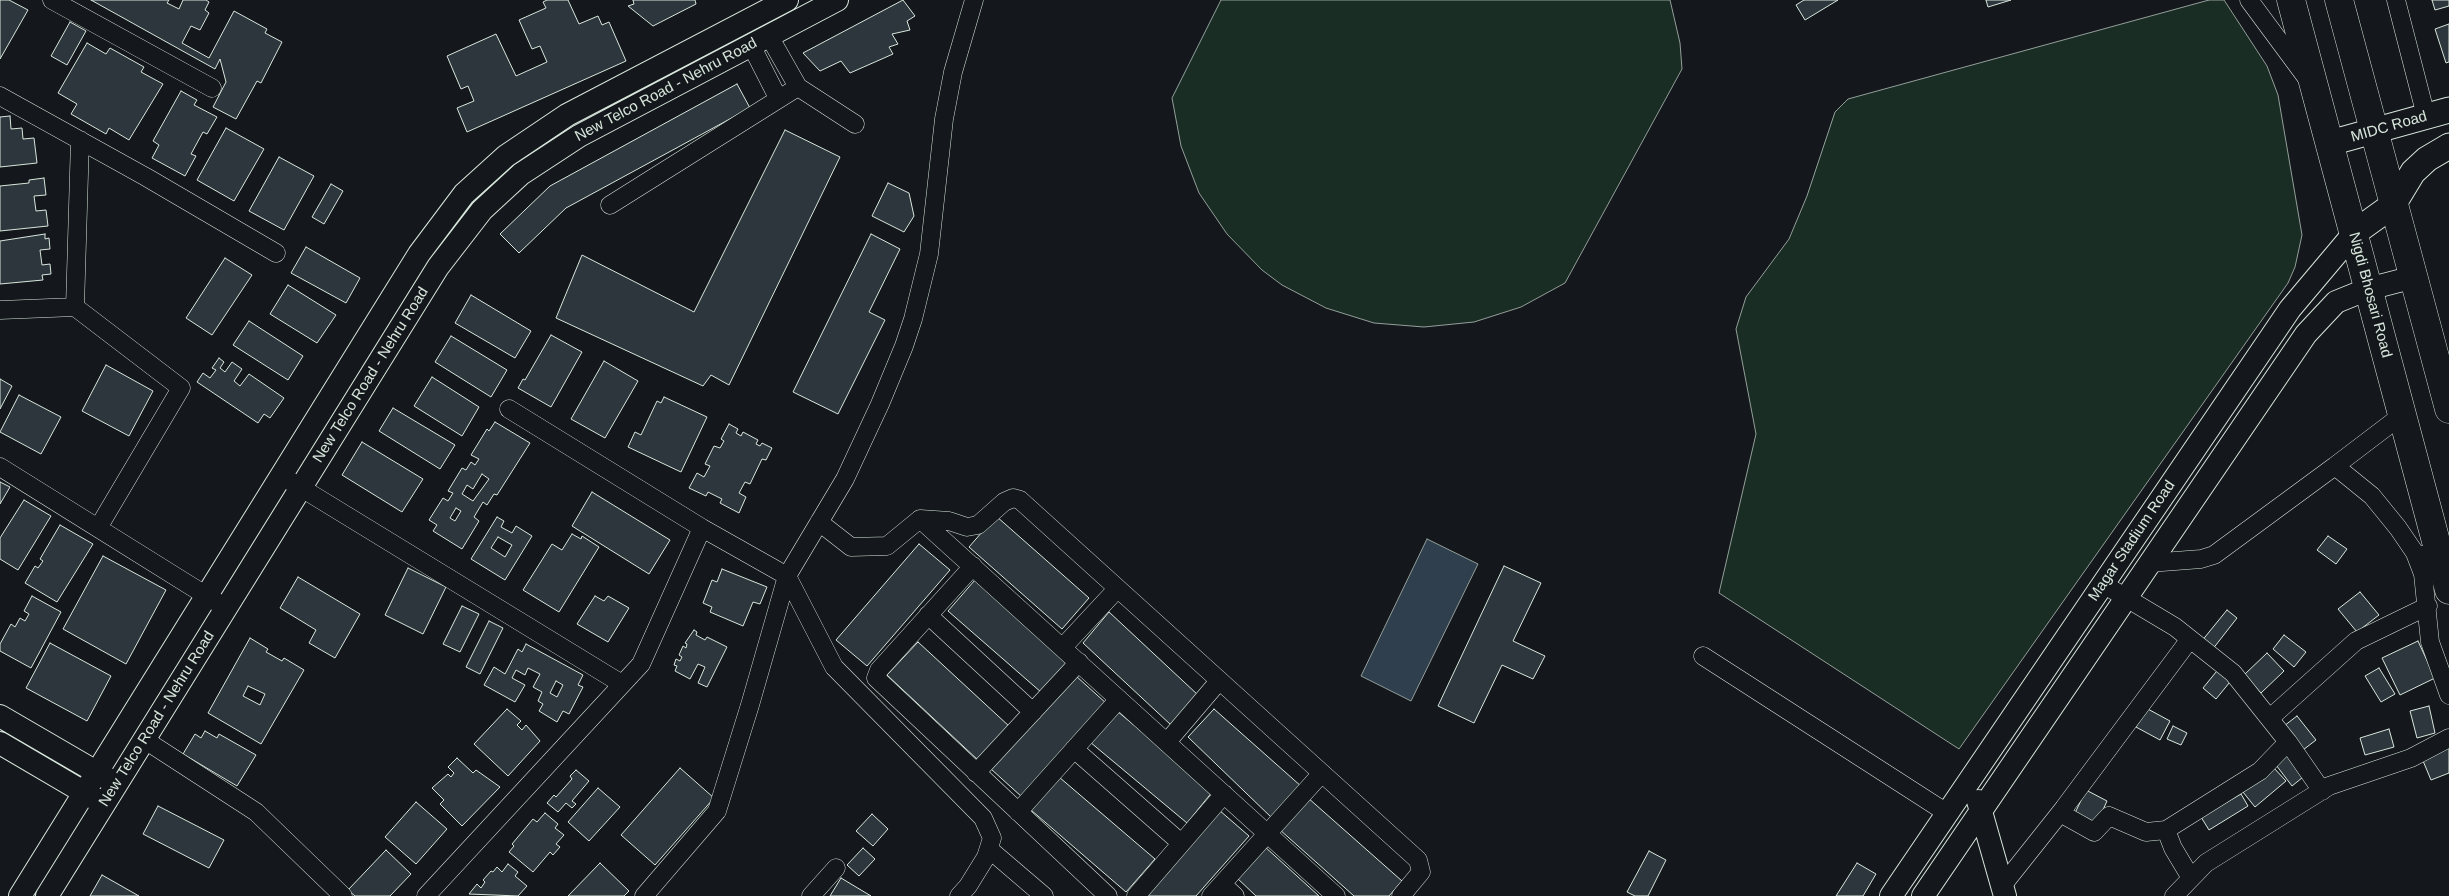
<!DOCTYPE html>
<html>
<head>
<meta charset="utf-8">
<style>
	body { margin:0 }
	canvas { display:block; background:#14181c }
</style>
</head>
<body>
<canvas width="2449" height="896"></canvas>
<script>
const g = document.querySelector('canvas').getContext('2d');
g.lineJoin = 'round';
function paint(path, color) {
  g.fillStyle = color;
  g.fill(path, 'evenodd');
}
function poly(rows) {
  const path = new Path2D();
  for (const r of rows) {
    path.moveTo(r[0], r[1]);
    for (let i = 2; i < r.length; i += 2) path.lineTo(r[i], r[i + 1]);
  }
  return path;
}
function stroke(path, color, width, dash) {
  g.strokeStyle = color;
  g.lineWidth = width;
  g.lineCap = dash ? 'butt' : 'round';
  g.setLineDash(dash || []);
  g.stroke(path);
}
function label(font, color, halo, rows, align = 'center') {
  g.font = font + ' Helvetica,sans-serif';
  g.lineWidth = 4;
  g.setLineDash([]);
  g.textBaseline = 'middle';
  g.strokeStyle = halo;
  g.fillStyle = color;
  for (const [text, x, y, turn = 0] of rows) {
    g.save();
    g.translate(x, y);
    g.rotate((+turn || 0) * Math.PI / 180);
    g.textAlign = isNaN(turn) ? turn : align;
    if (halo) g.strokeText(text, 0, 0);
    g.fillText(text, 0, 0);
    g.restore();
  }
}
const green = poly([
	[1221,0,1670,0,1680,43,1682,69,1565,283,1521,307,1474,322,1424,327,1374,323,1326,308,1282,285,1262,270,1227,234,1199,193,1181,146,1172,98,1221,0],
	[2209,0,2224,0,2267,66,2278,95,2302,235,2295,267,2288,283,1959,749,1719,593,1756,434,1736,329,1746,297,1789,239,1807,196,1835,112,1848,99,2209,0]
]);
paint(green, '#1a2d24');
stroke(green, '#939e99', 1);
const water = poly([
	[1427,539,1478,564,1411,701,1361,676,1427,539]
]);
paint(water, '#2f3f4d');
stroke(water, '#939e99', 1);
const building = poly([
	[0,0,9,0,28,10,0,59,0,0],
	[91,0,169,0,167,3,179,9,183,0,206,0,209,2,205,10,209,13,200,30,191,26,182,43,209,58,234,11,267,29,265,33,282,42,261,83,257,81,236,119,213,107,226,82,220,59,215,69,91,0],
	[547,0,568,0,579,24,598,16,602,25,609,22,626,61,467,132,457,108,474,101,468,86,461,89,447,56,496,34,516,76,547,62,540,46,532,49,519,20,546,8,543,2,547,0],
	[633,0,695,0,696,4,653,26,628,6,634,4,633,0],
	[903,0,915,16,907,21,910,30,892,34,898,44,889,47,893,54,850,73,841,61,820,71,803,53,903,0],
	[1804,0,1838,0,1805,20,1796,5,1804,0],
	[1986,0,2011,0,1988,7,1986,0],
	[2432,0,2449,0,2449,6,2435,10,2432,0],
	[70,22,86,31,67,65,51,56,70,22],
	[2449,24,2449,62,2446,63,2435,29,2449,24],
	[87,43,106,54,110,48,144,67,141,72,163,84,129,140,109,128,106,134,71,114,77,104,58,93,87,43],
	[737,84,750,108,566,208,519,253,500,234,550,186,737,84],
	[181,91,197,100,194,105,217,117,207,134,203,132,191,154,196,156,185,176,152,158,159,145,153,141,181,91],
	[10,116,11,129,22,128,23,139,34,138,37,163,0,167,0,117,10,116],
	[226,128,264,149,234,201,197,180,226,128],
	[785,130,840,157,729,385,711,375,703,386,556,318,582,255,694,312,785,130],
	[279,157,314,176,284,230,249,211,279,157],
	[44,178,46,195,34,196,36,211,46,210,48,226,0,231,0,186,29,183,29,180,44,178],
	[888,183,909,193,914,216,904,232,872,216,888,183],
	[331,184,343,191,324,224,312,217,331,184],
	[45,234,45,239,49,238,50,249,40,250,42,265,50,264,51,274,42,275,43,280,0,284,0,241,45,234],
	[871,234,900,249,869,312,885,320,838,414,793,392,871,234],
	[306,247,360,278,346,303,291,273,306,247],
	[225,258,252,275,212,335,186,318,225,258],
	[288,285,336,315,317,343,270,314,288,285],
	[471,295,531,331,515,358,455,323,471,295],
	[249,321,303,356,288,380,233,345,249,321],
	[551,335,582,352,551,407,518,388,523,379,525,380,551,335],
	[451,336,507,370,491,397,435,362,451,336],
	[219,358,224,362,220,368,225,372,232,362,242,369,234,381,240,386,249,374,284,398,270,418,264,414,258,423,197,382,203,373,210,378,216,370,212,368,219,358],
	[604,361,638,381,605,438,571,419,604,361],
	[106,365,153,391,129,436,82,411,106,365],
	[432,377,479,407,462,436,414,406,432,377],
	[0,379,12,386,0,409,0,379],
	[19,395,61,417,41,454,0,432,19,395],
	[664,397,707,417,681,472,628,447,635,432,641,435,657,401,661,403,664,397],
	[393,408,455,445,440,469,379,431,393,408],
	[495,422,530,443,497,495,494,494,487,505,483,502,474,517,479,521,462,549,433,531,437,525,429,520,443,498,448,501,453,493,448,491,462,468,466,470,471,462,475,465,479,459,471,455,487,429,489,431,495,422],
	[482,474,489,479,473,501,462,494,467,485,473,489,482,474],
	[456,508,461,511,455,521,450,518,456,508],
	[729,424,738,429,736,433,741,436,743,432,758,440,756,444,760,446,762,443,772,448,766,460,762,459,750,484,745,482,739,493,746,497,739,513,720,503,722,499,708,492,706,496,689,488,697,473,704,477,710,466,705,464,714,446,720,448,724,441,721,439,729,424],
	[362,442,423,479,402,512,342,475,362,442],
	[0,482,10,487,0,504,0,482],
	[592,492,670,540,649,574,572,526,592,492],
	[24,500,51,516,18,570,0,559,0,538,24,500],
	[996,516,1089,598,1062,629,969,547,996,516],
	[497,517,504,521,501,527,512,533,516,526,532,536,505,580,471,559,497,517],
	[498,537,512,545,505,557,491,548,498,537],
	[60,525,93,544,57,602,25,583,35,566,38,568,43,561,40,559,60,525],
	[572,534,581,539,582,536,599,547,559,612,523,590,552,544,562,550,572,534],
	[2328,536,2347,549,2336,564,2317,550,2328,536],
	[919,544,950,570,867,666,836,640,919,544],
	[103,556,166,590,126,664,63,629,103,556],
	[1504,566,1541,583,1513,641,1545,656,1533,679,1502,665,1474,723,1438,706,1504,566],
	[408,568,446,587,423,634,385,615,408,568],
	[722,569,767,587,760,604,753,602,743,626,710,612,712,607,703,603,712,580,717,582,722,569],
	[298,577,360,614,335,658,309,643,316,630,280,608,298,577],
	[975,580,1069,663,1042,693,948,611,975,580],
	[2360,592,2379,615,2357,632,2338,609,2360,592],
	[32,596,61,612,31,668,0,651,0,644,11,624,15,627,20,618,25,621,29,614,24,611,32,596],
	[595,596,604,601,608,596,629,608,608,642,577,624,595,596],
	[462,606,479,614,460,652,443,644,462,606],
	[2227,610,2237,618,2212,650,2201,642,2227,610],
	[1109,612,1198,695,1171,725,1083,643,1109,612],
	[489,621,503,628,480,674,466,667,489,621],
	[694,630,697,632,696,635,705,640,707,637,727,647,707,687,698,683,705,667,698,664,690,679,675,671,677,666,674,665,676,659,680,661,682,657,679,655,683,646,686,648,687,644,685,643,694,630],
	[2284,635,2306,652,2294,667,2273,649,2284,635],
	[250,638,268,649,266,652,282,661,284,658,304,670,261,744,208,713,250,638],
	[248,686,265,694,260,705,243,696,248,686],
	[2418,641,2435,678,2400,695,2382,658,2418,641],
	[918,642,1010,727,979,761,887,675,918,642],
	[50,643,111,676,87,721,26,688,50,643],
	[526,644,583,675,578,685,583,687,569,714,563,711,557,722,539,711,543,704,538,701,542,692,533,687,540,674,528,668,525,675,516,670,512,678,525,685,515,702,484,685,494,667,505,674,518,649,522,652,526,644],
	[556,681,563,685,557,697,550,693,556,681],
	[2267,653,2284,671,2261,693,2244,675,2267,653],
	[2221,666,2234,677,2216,699,2203,688,2221,666],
	[2379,668,2395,694,2381,702,2365,676,2379,668],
	[1076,676,1107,704,1022,797,991,769,1076,676],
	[2429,706,2435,733,2417,738,2410,711,2429,706],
	[2146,708,2170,721,2160,740,2136,727,2146,708],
	[507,709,521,721,517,725,522,730,526,725,540,741,508,776,474,744,507,709],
	[1214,709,1302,787,1273,819,1188,737,1214,709],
	[1117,711,1213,791,1187,823,1090,742,1117,711],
	[2297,716,2316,740,2303,750,2284,726,2297,716],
	[2173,726,2187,733,2181,745,2167,739,2173,726],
	[2389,729,2394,747,2365,755,2360,738,2389,729],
	[205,731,217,738,219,734,256,755,237,786,183,754,195,734,201,738,205,731],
	[2449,745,2449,773,2431,780,2421,756,2449,745],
	[2289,749,2308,773,2292,786,2273,761,2289,749],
	[457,758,473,773,476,770,500,787,462,826,440,804,444,800,432,788,448,774,451,777,454,773,448,767,457,758],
	[2273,767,2286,781,2255,807,2243,792,2273,767],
	[680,768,714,798,655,865,621,835,680,768],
	[576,770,589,781,572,801,576,804,572,808,566,803,558,812,547,803,554,795,556,797,572,779,570,776,576,770],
	[1059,777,1155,859,1126,892,1031,810,1059,777],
	[598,788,620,807,589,841,568,822,598,788],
	[2086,790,2107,801,2097,823,2075,813,2086,790],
	[2241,794,2248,806,2209,830,2201,817,2241,794],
	[1307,797,1402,881,1389,896,1354,896,1279,829,1307,797],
	[416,802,447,829,416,864,385,837,416,802],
	[158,806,224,840,209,868,143,834,158,806],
	[1219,810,1249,836,1196,896,1143,896,1219,810],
	[545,813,558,824,555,828,564,835,556,844,560,847,553,855,550,852,533,872,509,852,514,846,512,844,533,819,537,822,545,813],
	[872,814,888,829,873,846,856,831,872,814],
	[1264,846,1319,896,1256,896,1236,877,1264,846],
	[863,848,875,859,859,876,847,865,863,848],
	[386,850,411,874,390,896,355,896,348,890,386,850],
	[1649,851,1666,860,1648,896,1635,896,1627,892,1649,851],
	[600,863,629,891,624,896,568,896,600,863],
	[1857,863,1876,874,1863,896,1836,896,1857,863],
	[508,864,518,872,515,876,527,886,518,896,469,894,477,884,481,888,485,882,483,880,491,871,493,872,497,867,502,872,508,864],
	[102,875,139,896,90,896,102,875],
	[841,878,871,896,830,896,841,878]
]);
paint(building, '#2c363c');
stroke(building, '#d8e6dc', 1);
const minor = poly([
	[52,0,212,88],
	[2249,0,2306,77],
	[2396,0,2426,116],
	[769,36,798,87,855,124],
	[751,45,778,98],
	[0,96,146,177,276,253],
	[610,205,798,87],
	[75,307,80,140],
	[0,310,75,307,181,388,98,528],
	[509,409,702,528,787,576,834,667,983,818,992,838,986,857,968,886,959,896],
	[2335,466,2402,415],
	[0,467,226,608],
	[290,481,622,684],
	[920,519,949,521,967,527,978,525,1004,502,1013,498,1020,500,1418,860,1421,872,1401,896],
	[819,522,851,547,887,546,920,519,1336,896],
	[2415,553,2423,574,2430,642,2449,695],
	[2149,563,2201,559,2214,555,2335,466,2372,496,2398,528,2415,553,2441,561],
	[973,566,879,670,876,678,1108,896],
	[2103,584,2175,627,2233,673,2288,742,2260,771,2166,830,2173,848,2191,878],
	[928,615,1033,712],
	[1063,647,1117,589],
	[1703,656,1947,813],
	[2270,718,2356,641,2428,606],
	[145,740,256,812,343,896],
	[1167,742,1219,681],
	[2288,742,2322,791],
	[1074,749,1181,843],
	[976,773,1079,662],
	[1018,812,1119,699],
	[2060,813,2094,832,2109,816,2146,832,2166,830],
	[989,849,1044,896],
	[1222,884,1235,896],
	[2002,886,2064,808,2190,639],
	[426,896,641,664,702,528],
	[644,896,717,811,750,705,787,576,845,479,880,404,904,346,913,319,929,254,944,119,953,72,974,0],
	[811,896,836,868],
	[1136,896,1224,794],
	[1211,896,1322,773],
	[2174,896,2206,863,2329,786,2411,758,2449,738]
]);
const tertiary = poly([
	[0,716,110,780],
	[0,743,97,800],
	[1978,801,2005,896],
	[20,896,419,254,464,194,506,156,567,115,787,0],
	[47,896,438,267,482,210,521,174,579,136,837,0],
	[1891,896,2290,309,2354,233],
	[1923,896,2306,334,2336,302,2368,289,2414,277]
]);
const secondary = poly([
	[2330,143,2449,110],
	[2354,233,2393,205,2413,172,2427,159,2449,146]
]);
const primary = poly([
	[2291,0,2449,590],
	[2339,0,2449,409]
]);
stroke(minor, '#d8e6dc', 19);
stroke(tertiary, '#d8e6dc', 24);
stroke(secondary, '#d8e6dc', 27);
stroke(primary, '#d8e6dc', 29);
stroke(minor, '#14181c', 18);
stroke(tertiary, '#14181c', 22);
stroke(secondary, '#14181c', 25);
stroke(primary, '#14181c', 28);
label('15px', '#d8e6dc', '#14181c', [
	["New Telco Road - Nehru Road",666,90,-28],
	["MIDC Road",2389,127,-16],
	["Nigdi Bhosari Road",2370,295,75],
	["New Telco Road - Nehru Road",371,375,-58],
	["Magar Stadium Road",2132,541,-56],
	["New Telco Road - Nehru Road",157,719,-58]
]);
</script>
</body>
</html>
